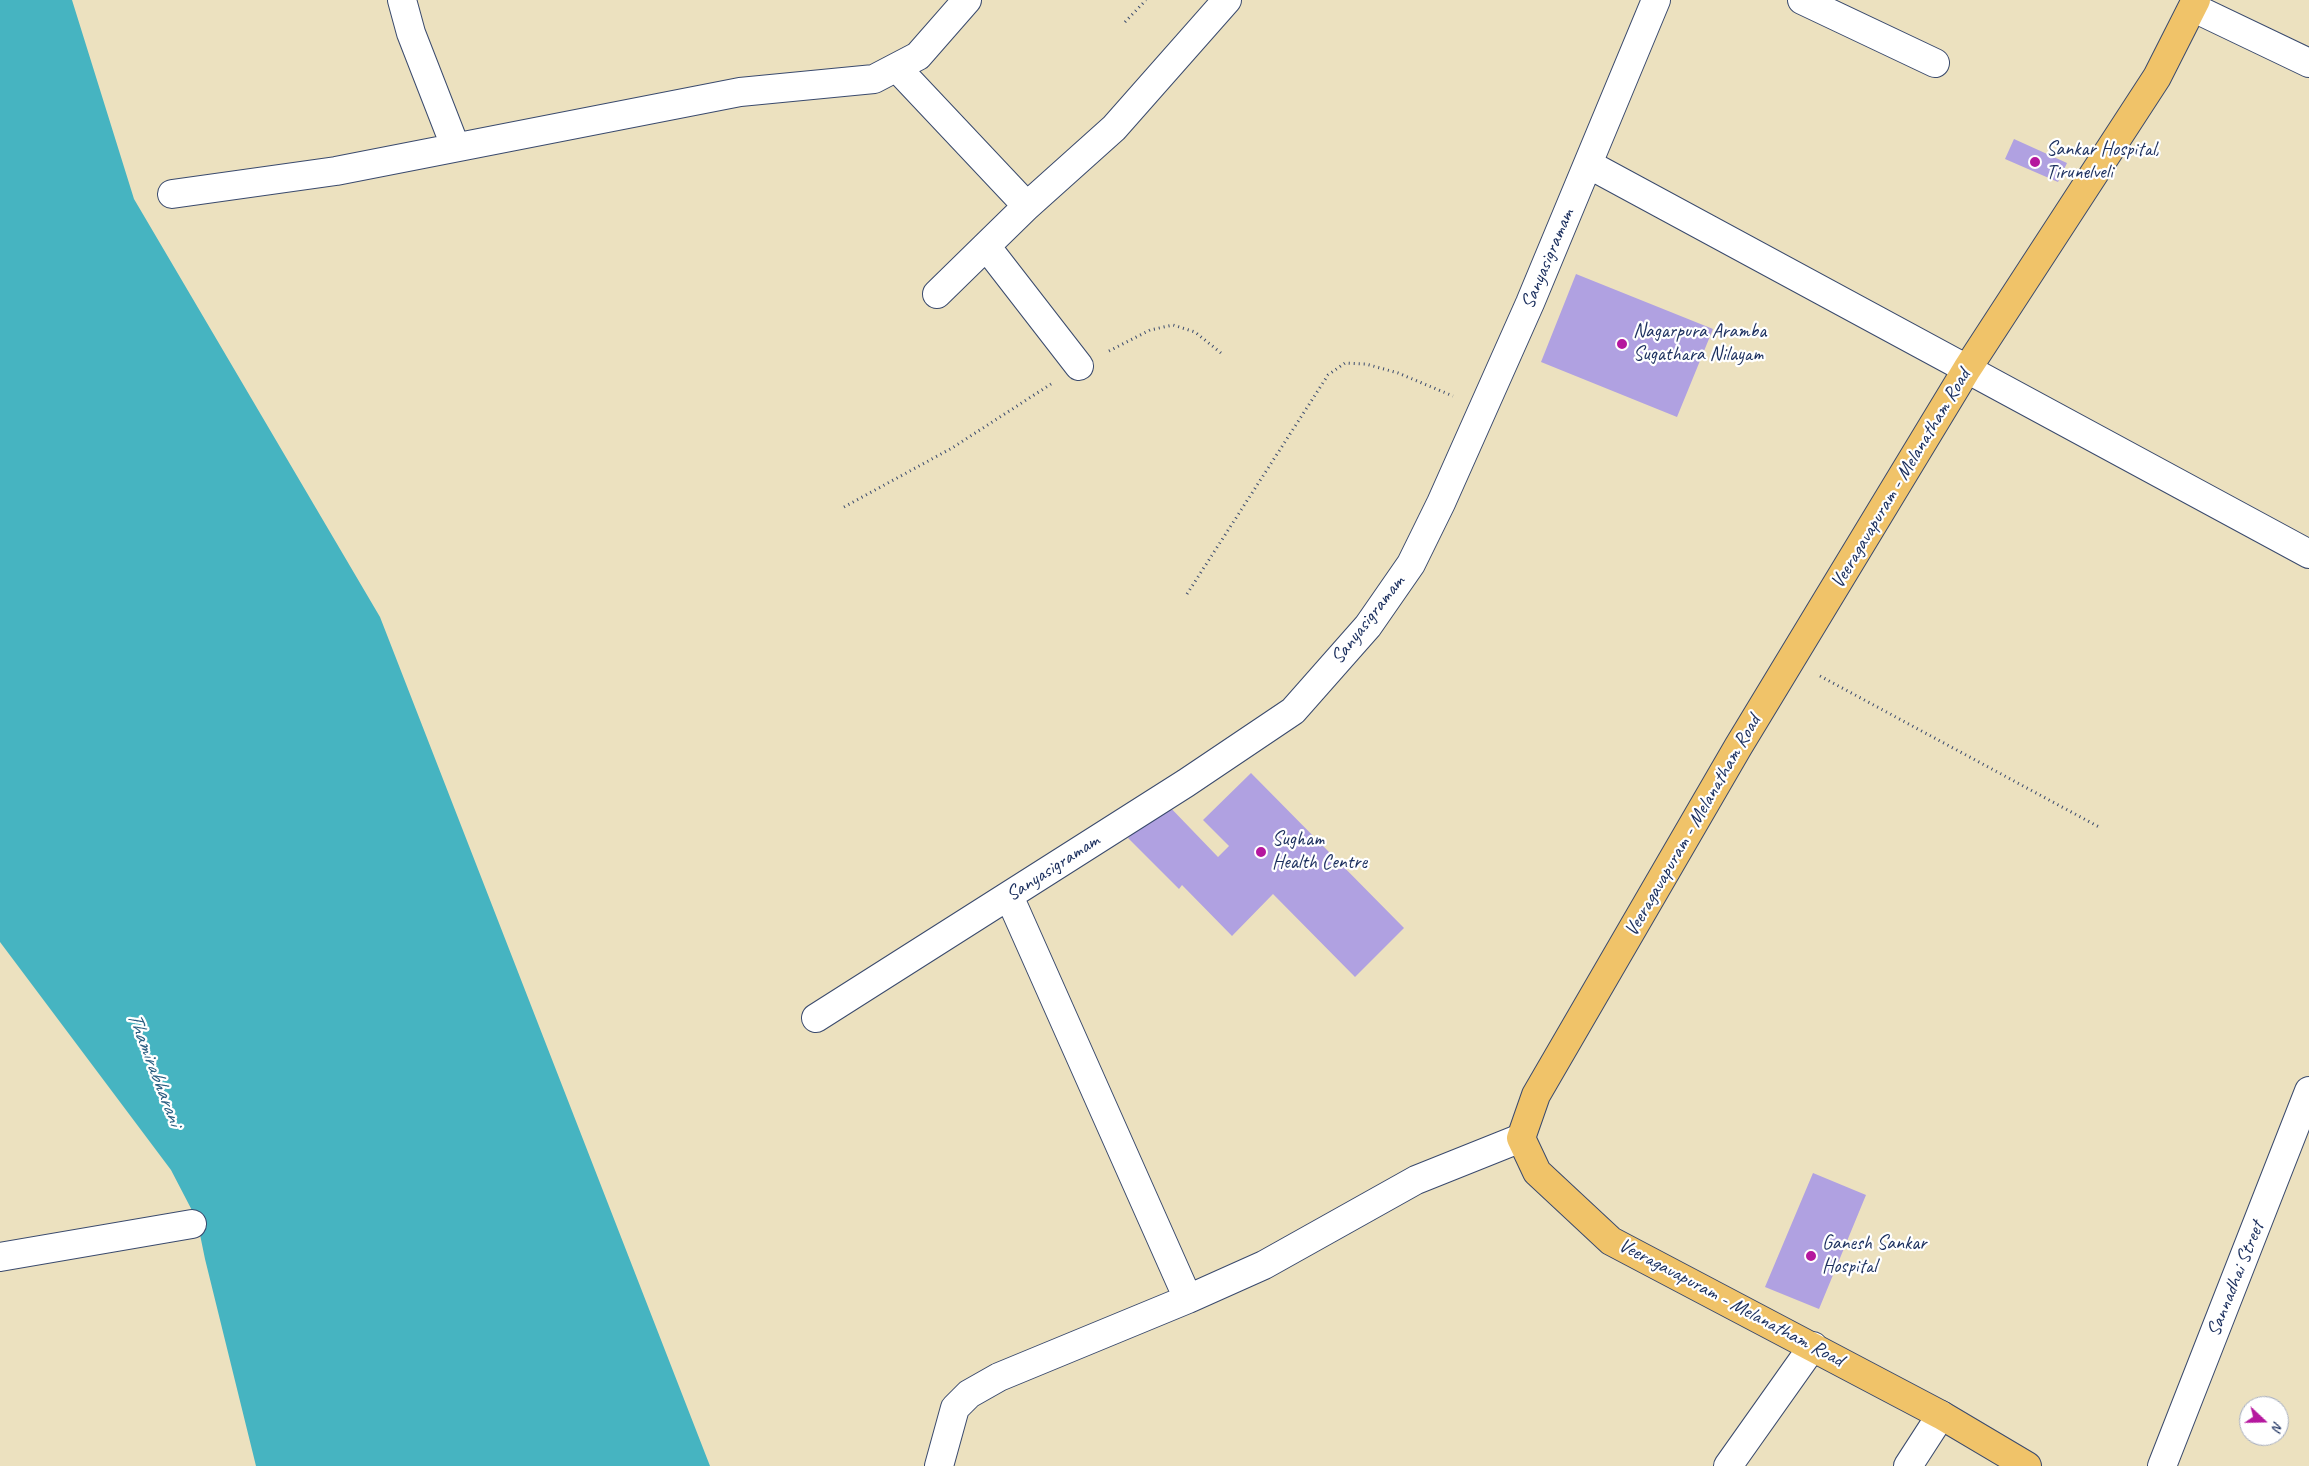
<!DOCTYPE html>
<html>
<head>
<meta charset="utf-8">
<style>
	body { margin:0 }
	#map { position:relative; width:2309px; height:1466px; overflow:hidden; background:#ece1bf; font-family:Caveat,sans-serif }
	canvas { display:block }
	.north { position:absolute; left:2239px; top:1396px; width:50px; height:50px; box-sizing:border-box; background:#fff; border:1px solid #a4acbf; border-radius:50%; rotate:111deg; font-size:14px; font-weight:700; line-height:20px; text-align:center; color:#1b2f5e }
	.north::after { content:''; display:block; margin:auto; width:18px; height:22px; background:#b5179e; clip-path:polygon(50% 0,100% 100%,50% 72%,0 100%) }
</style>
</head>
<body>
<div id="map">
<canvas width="2309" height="1466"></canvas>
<div class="north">N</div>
</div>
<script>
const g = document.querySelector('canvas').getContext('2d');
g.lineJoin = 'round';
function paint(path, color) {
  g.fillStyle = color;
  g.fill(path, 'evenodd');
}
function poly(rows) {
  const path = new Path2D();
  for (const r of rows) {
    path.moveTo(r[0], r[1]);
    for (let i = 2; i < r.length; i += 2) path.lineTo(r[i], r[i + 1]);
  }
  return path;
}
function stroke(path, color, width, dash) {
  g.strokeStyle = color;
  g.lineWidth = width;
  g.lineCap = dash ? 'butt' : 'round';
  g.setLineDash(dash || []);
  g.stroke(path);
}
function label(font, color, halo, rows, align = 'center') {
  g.font = font + ' Caveat,sans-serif';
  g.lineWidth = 4.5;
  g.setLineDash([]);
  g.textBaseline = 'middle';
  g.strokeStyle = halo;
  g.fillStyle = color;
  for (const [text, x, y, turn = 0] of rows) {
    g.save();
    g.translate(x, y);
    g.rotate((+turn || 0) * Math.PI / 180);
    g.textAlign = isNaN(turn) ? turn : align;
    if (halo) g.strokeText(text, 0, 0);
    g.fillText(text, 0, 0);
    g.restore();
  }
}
paint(poly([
	[0,0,72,0,134,199,380,617,710,1466,256,1466,205,1259,197,1220,171,1170,0,942]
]), '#46b4c1');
paint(poly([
	[2014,139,2067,163,2058,182,2005,159],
	[1576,274,1713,329,1677,417,1541,362],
	[1251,773,1404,928,1355,977,1273,894,1232,936,1182,885,1179,889,1128,838,1165,802,1218,857,1229,846,1203,820],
	[1813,1173,1866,1195,1819,1309,1765,1287]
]), '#b0a1e1');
const minor = poly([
	[402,0,411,33,455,146],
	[1802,0,1935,63],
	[2194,8,2309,63],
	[897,68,1027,206],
	[1588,164,2309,554],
	[172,194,336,171,740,92,874,79,918,56,967,0],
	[986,246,1079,366],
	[937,294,1027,206,1114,128,1227,0],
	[1009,896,1188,1299],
	[816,1018,1186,783,1293,711,1368,626,1411,564,1441,503,1530,303,1656,0],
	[0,1257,192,1224],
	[939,1466,955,1408,969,1394,999,1377,1188,1299,1264,1265,1416,1180,1521,1138],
	[1728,1466,1813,1346],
	[1908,1466,1941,1415],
	[2162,1466,2309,1091]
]);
const major = poly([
	[2027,1466,1941,1415,1611,1241,1537,1172,1521,1138,1536,1095,1738,747,1967,369,2157,77,2196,0]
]);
stroke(minor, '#3a4a6d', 30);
stroke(major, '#3a4a6d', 30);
stroke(poly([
	[1125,22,1146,0],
	[1109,351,1150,330,1173,325,1195,332,1221,353],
	[844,507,952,448,1051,384],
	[1187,594,1328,375,1345,363,1366,364,1398,373,1453,396],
	[1820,676,2099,827]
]), '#3a4a6d', 3, [1, 4]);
stroke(minor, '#fff', 28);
stroke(major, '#f0c369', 28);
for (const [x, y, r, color] of [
	[2035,162,6,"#b5179e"],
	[1622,344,6,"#b5179e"],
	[1261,852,6,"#b5179e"],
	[1811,1256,6,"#b5179e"]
]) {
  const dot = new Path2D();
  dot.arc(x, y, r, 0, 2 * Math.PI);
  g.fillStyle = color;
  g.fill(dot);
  stroke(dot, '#fff', 2);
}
label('20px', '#1b2f5e', '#fff', [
	["Sankar Hospital,",2046,150],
	["Tirunelveli",2046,173],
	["Nagarpura Aramba",1633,332],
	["Sugathara Nilayam",1633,355],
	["Sugham",1272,840],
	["Health Centre",1272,863],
	["Ganesh Sankar",1822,1244],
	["Hospital",1822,1267]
], 'left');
label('20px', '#1b2f5e', '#fff', [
	["Sanyasigramam",1548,259,-67],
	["Veeragavapuram - Melanatham Road",1901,479,-59],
	["Sanyasigramam",1368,620,-52],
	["Veeragavapuram - Melanatham Road",1693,826,-60],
	["Sanyasigramam",1053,868,-33],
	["Sannadhai Street",2236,1279,-68],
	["Veeragavapuram - Melanatham Road",1731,1303,28]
]);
label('italic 21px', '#2a5e81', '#fff', [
	["Thamirabharani",154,1069,69]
]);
</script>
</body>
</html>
